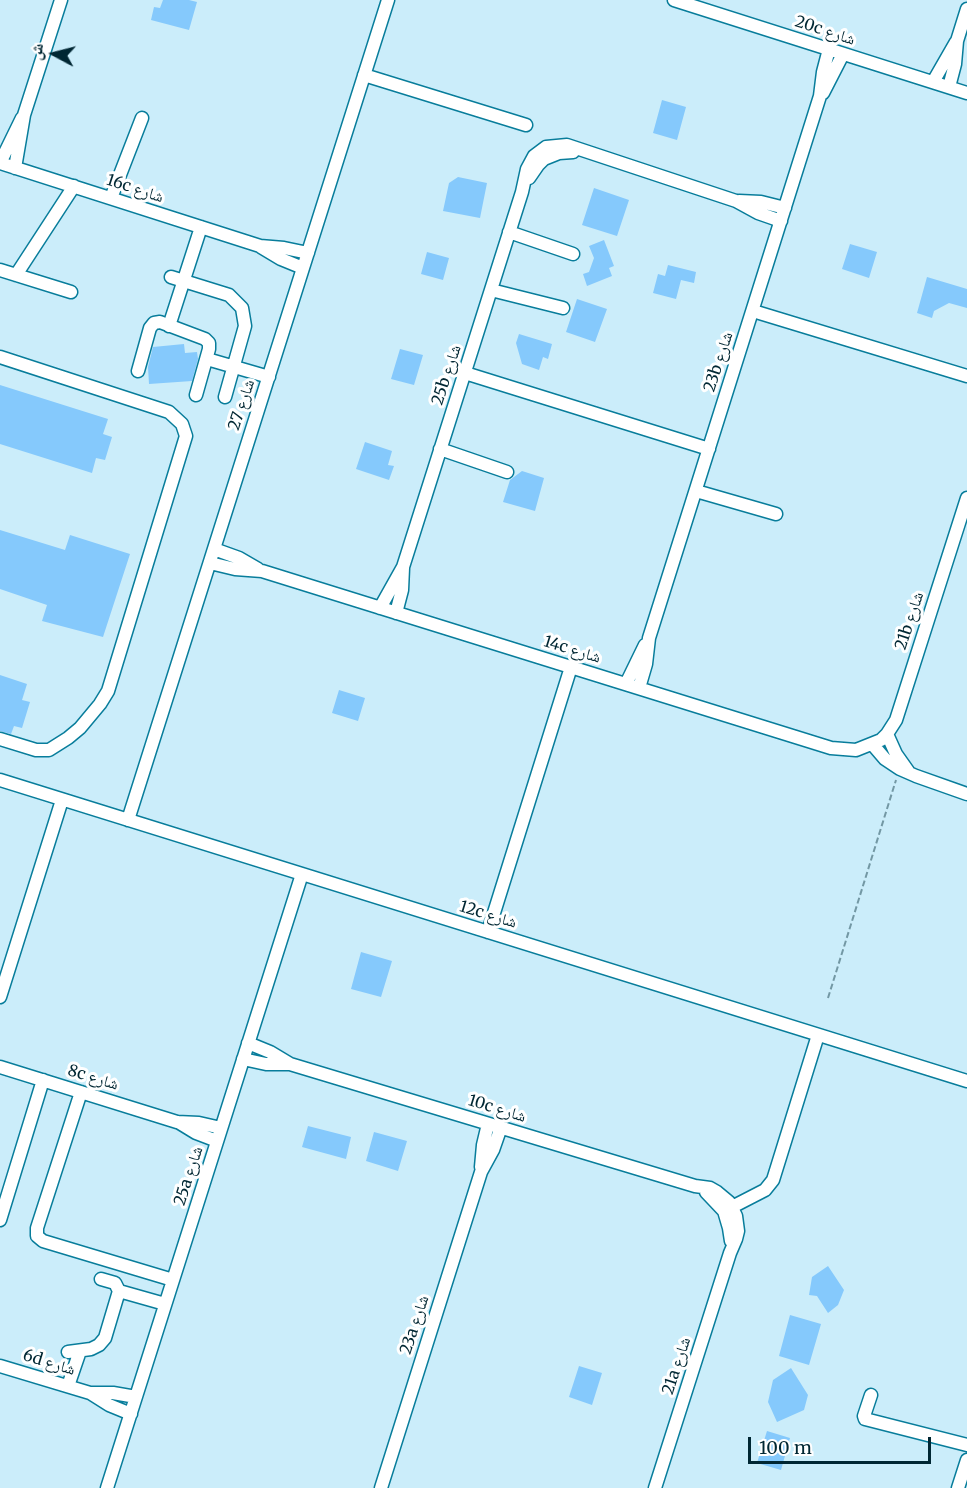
<!DOCTYPE html>
<html>
<head>
<meta charset="utf-8">
<style>
	body { margin:0 }
	#map { position:relative; width:967px; height:1488px; overflow:hidden; background:#cbedfa; font-family:Merriweather,"Noto Naskh Arabic",serif }
	canvas { display:block }
	.north { position:absolute; left:24px; top:24px; width:60px; height:60px; -webkit-text-stroke:4px #fff; paint-order:stroke; rotate:277deg; font-size:16px; font-weight:700; line-height:24px; text-align:center; color:#002733 }
	.north::after { content:''; display:block; margin:auto; width:21px; height:27px; background:#002733; clip-path:polygon(50% 0,100% 100%,50% 72%,0 100%) }
	.scale { position:absolute; left:748px; top:1437px; width:183px; height:27px; box-sizing:border-box; border:3px solid #002733; border-top:0; padding-left:8px; font-size:18px; line-height:21px; white-space:nowrap; color:#002733; -webkit-text-stroke:4px #fff; paint-order:stroke }
</style>
</head>
<body>
<div id="map">
<canvas width="967" height="1488"></canvas>
<div class="north">ش</div>
<div class="scale">100 m</div>
</div>
<script>
const g = document.querySelector('canvas').getContext('2d');
g.lineJoin = 'round';
function paint(path, color) {
  g.fillStyle = color;
  g.fill(path, 'evenodd');
}
function poly(rows) {
  const path = new Path2D();
  for (const r of rows) {
    path.moveTo(r[0], r[1]);
    for (let i = 2; i < r.length; i += 2) path.lineTo(r[i], r[i + 1]);
  }
  return path;
}
function stroke(path, color, width, dash) {
  g.strokeStyle = color;
  g.lineWidth = width;
  g.lineCap = dash ? 'butt' : 'round';
  g.setLineDash(dash || []);
  g.stroke(path);
}
function label(font, color, halo, rows, align = 'center') {
  g.font = font + ' Merriweather,"Noto Naskh Arabic",serif';
  g.lineWidth = 6;
  g.setLineDash([]);
  g.textBaseline = 'middle';
  g.strokeStyle = halo;
  g.fillStyle = color;
  for (const [text, x, y, turn = 0] of rows) {
    g.save();
    g.translate(x, y);
    g.rotate((+turn || 0) * Math.PI / 180);
    g.textAlign = isNaN(turn) ? turn : align;
    if (halo) g.strokeText(text, 0, 0);
    g.fillText(text, 0, 0);
    g.restore();
  }
}
paint(poly([
	[163,0,189,0,197,2,189,30,151,20,154,7,160,8],
	[662,100,686,107,677,140,653,133],
	[458,177,487,183,480,218,443,211,449,183],
	[594,188,629,200,617,236,582,225],
	[604,240,614,266,609,268,612,276,587,286,583,274,589,272,594,258,589,246],
	[850,244,877,252,869,278,842,269],
	[427,252,449,258,443,280,421,274],
	[668,265,696,272,694,283,681,280,676,299,653,293,658,274,665,276],
	[927,277,967,289,967,308,949,303,934,311,932,318,917,313],
	[577,299,607,309,595,342,566,332],
	[519,334,552,344,548,359,543,357,539,370,522,364,516,343],
	[184,344,185,353,197,352,198,359,192,381,149,384,148,367,153,347],
	[400,349,423,355,414,385,391,379],
	[0,385,108,419,103,434,112,437,105,460,96,458,92,473,0,444],
	[365,442,392,451,388,465,394,466,389,480,356,469],
	[522,471,544,478,535,511,503,502,510,480],
	[0,530,65,550,70,535,130,554,103,637,42,621,47,605,0,589],
	[0,675,27,684,22,700,30,702,22,728,14,726,11,734,0,731],
	[339,690,365,698,358,721,332,713],
	[361,952,392,961,381,997,351,989],
	[308,1126,351,1137,346,1159,302,1147],
	[374,1132,407,1141,398,1171,366,1161],
	[828,1266,844,1290,838,1305,828,1313,817,1296,809,1295,812,1277],
	[790,1315,821,1324,809,1365,779,1356],
	[579,1366,602,1373,592,1405,569,1397],
	[791,1368,808,1395,804,1410,777,1422,768,1402,773,1380],
	[767,1431,790,1438,781,1470,757,1463]
]), '#85c9fc');
const minor = poly([
	[674,0,967,93],
	[364,75,526,125],
	[933,82,956,42],
	[949,87,955,64,957,41,967,9],
	[823,93,843,54],
	[0,163,260,246,284,248,308,253],
	[0,163,22,118],
	[15,168,24,115,61,0],
	[529,178,538,165,544,159,559,153,573,152],
	[111,198,142,118],
	[739,201,761,202,785,208],
	[509,232,573,254],
	[261,247,281,259,303,268],
	[0,270,71,292],
	[16,275,74,186],
	[171,277,229,295,242,308,245,326,225,397],
	[491,290,563,308],
	[753,311,967,376],
	[169,326,201,227],
	[0,357,169,412,182,424,186,436,108,691,100,704,80,728,68,738,49,750,36,750,0,739],
	[207,359,269,377],
	[138,371,150,328,154,323,160,322,205,339,209,343,209,349,196,395],
	[465,373,709,449],
	[440,449,507,472],
	[696,491,776,514],
	[214,549,239,558,258,569],
	[210,563,235,569,262,571,831,748,856,750,881,740,887,734,896,720,967,498],
	[380,608,403,567,522,192,527,169,534,156,546,147,567,145,736,201,758,213,781,221],
	[396,613,402,590,403,568],
	[626,684,645,645],
	[639,688,646,664,649,638,820,96,823,72,829,49],
	[887,734,896,754,908,771],
	[873,745,885,759,900,769,916,776,967,794],
	[0,780,967,1081],
	[128,820,388,0],
	[488,932,571,667],
	[0,997,62,800],
	[248,1043,270,1052,290,1064,695,1186,710,1188,717,1192,729,1202,736,1216,738,1231,736,1239,730,1253,655,1488],
	[243,1059,266,1064,289,1064],
	[0,1067,177,1122,199,1123,221,1128],
	[81,1092,37,1228,37,1236,43,1241,173,1280],
	[178,1122,196,1133,217,1141],
	[481,1167,483,1145,488,1124],
	[706,1192,724,1211,729,1228,731,1241],
	[732,1207,765,1190,773,1180,818,1035],
	[0,1220,43,1080],
	[119,1291,165,1304],
	[68,1352,91,1349,99,1345,105,1338,119,1291,115,1283,101,1279],
	[0,1366,90,1393,113,1393,136,1397],
	[68,1386,80,1351],
	[90,1393,109,1405,131,1414],
	[871,1395,864,1416,865,1419,967,1445],
	[107,1488,302,874],
	[381,1488,481,1172,493,1150,501,1127],
	[958,1488,967,1460]
]);
stroke(minor, '#087d9b', 15);
stroke(poly([
	[828,998,896,780]
]), '#7398a4', 2, [6, 3]);
stroke(minor, '#fff', 12);
label('16px', '#002733', '#fff', [
	["20c شارع",825,31,18],
	["16c شارع",135,189,18],
	["23b شارع",719,362,-72],
	["25b شارع",447,375,-72],
	["شارع 27",242,405,-72],
	["21b شارع",910,621,-72],
	["14c شارع",572,650,17],
	["12c شارع",488,915,17],
	["8c شارع",93,1078,17],
	["10c شارع",497,1109,17],
	["25a شارع",189,1176,-72],
	["23a شارع",415,1325,-72],
	["6d شارع",49,1363,17],
	["21a شارع",677,1366,-72]
]);
</script>
</body>
</html>
